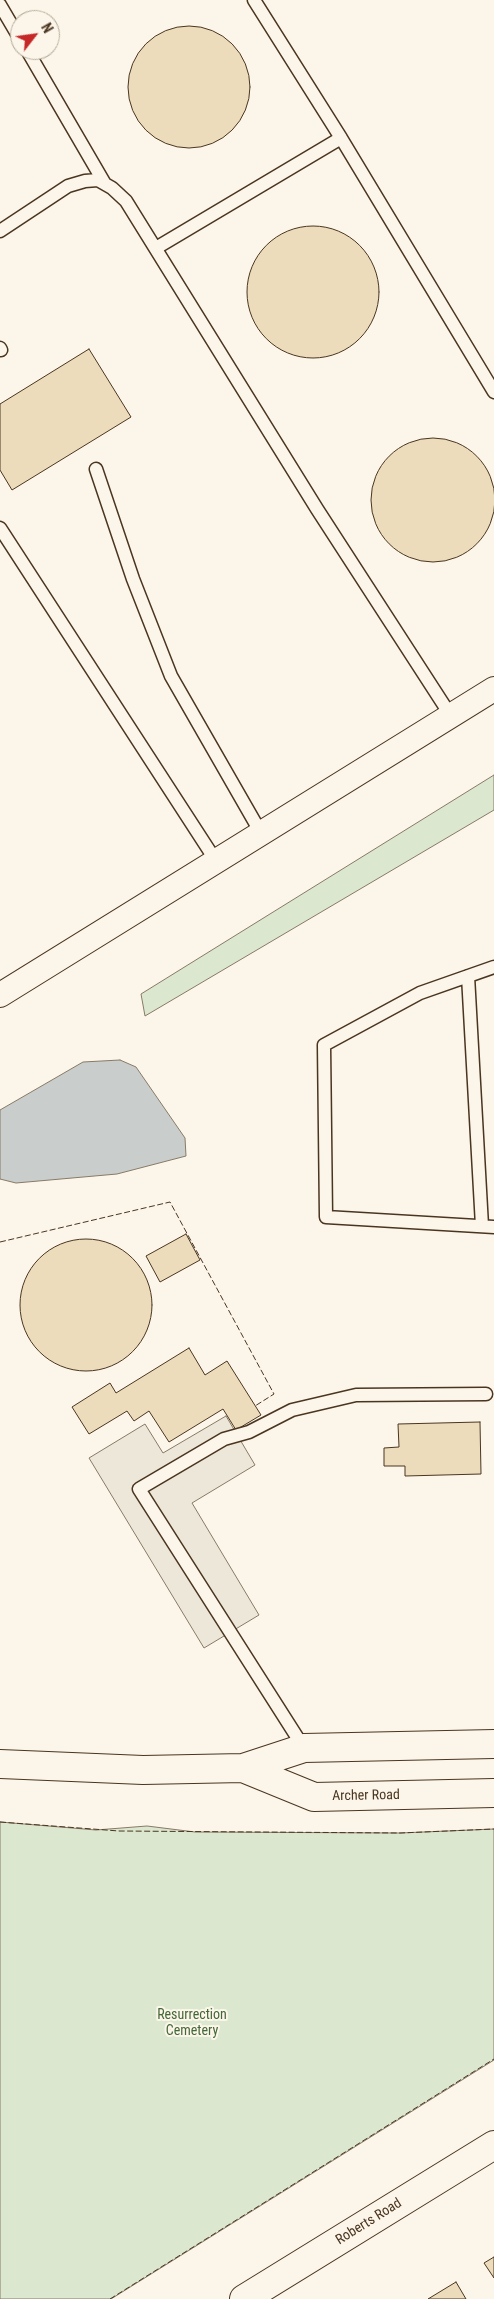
<!DOCTYPE html>
<html>
<head>
<meta charset="utf-8">
<style>
	body { margin:0 }
	#map { position:relative; width:494px; height:2299px; overflow:hidden; background:#fbf6e9; font-family:"Roboto Condensed",sans-serif }
	canvas { display:block }
	.north { position:absolute; left:10px; top:10px; width:50px; height:50px; box-sizing:border-box; background:#fbf6e9; border:1px solid #b4a999; border-radius:50%; rotate:60deg; font-size:14px; font-weight:700; line-height:20px; text-align:center; color:#4a3520 }
	.north::after { content:''; display:block; margin:auto; width:18px; height:22px; background:#c62828; clip-path:polygon(50% 0,100% 100%,50% 72%,0 100%) }
</style>
</head>
<body>
<div id="map">
<canvas width="494" height="2299"></canvas>
<div class="north">N</div>
</div>
<script>
const g = document.querySelector('canvas').getContext('2d');
g.lineJoin = 'round';
function paint(path, color) {
  g.fillStyle = color;
  g.fill(path, 'evenodd');
}
function poly(rows) {
  const path = new Path2D();
  for (const r of rows) {
    if (r.length === 3) {
      path.moveTo(r[0] + r[2], r[1]);
      path.arc(r[0], r[1], r[2], 0, 2 * Math.PI);
      continue;
    }
    path.moveTo(r[0], r[1]);
    for (let i = 2; i < r.length; i += 2) path.lineTo(r[i], r[i + 1]);
  }
  return path;
}
function stroke(path, color, width, dash) {
  g.strokeStyle = color;
  g.lineWidth = width;
  g.lineCap = dash ? 'butt' : 'round';
  g.setLineDash(dash || []);
  g.stroke(path);
}
function label(font, color, halo, rows, align = 'center') {
  g.font = font + ' "Roboto Condensed",sans-serif';
  g.lineWidth = 4;
  g.setLineDash([]);
  g.textBaseline = 'middle';
  g.strokeStyle = halo;
  g.fillStyle = color;
  for (const [text, x, y, turn = 0] of rows) {
    g.save();
    g.translate(x, y);
    g.rotate((+turn || 0) * Math.PI / 180);
    g.textAlign = isNaN(turn) ? turn : align;
    if (halo) g.strokeText(text, 0, 0);
    g.fillText(text, 0, 0);
    g.restore();
  }
}
const green = poly([
	[494,775,494,810,145,1016,141,994,494,775],
	[0,1822,96,1830,147,1826,195,1832,400,1833,494,1829,494,2060,111,2299,0,2299,0,1822]
]);
paint(green, '#dce7d0');
stroke(green, '#887966', 1);
const parking = poly([
	[226,1416,255,1465,192,1503,259,1615,204,1648,89,1458,145,1424,163,1453,226,1416]
]);
paint(parking, '#ede7d9');
stroke(parking, '#887966', 1);
const water = poly([
	[120,1060,136,1067,185,1138,186,1156,117,1174,16,1183,0,1179,0,1110,83,1062,120,1060]
]);
paint(water, '#c9cecd');
stroke(water, '#887966', 1);
const building = poly([
	[189,87,61],
	[313,292,66],
	[89,349,131,417,12,490,0,470,0,404,89,349],
	[433,500,62],
	[186,1234,200,1260,160,1282,146,1256,186,1234],
	[86,1305,66],
	[189,1348,205,1375,227,1361,261,1415,236,1430,223,1409,169,1442,149,1411,134,1421,127,1411,89,1434,72,1407,110,1383,116,1393,189,1348],
	[480,1422,481,1474,405,1476,405,1466,384,1466,384,1448,399,1447,398,1424,480,1422],
	[494,2257,494,2278,484,2263,494,2257],
	[456,2282,466,2299,428,2299,456,2282]
]);
paint(building, '#ecdcbc');
stroke(building, '#4a3520', 1);
const service = poly([
	[254,0,341,138],
	[0,5,20,39],
	[27,50,105,184],
	[0,231,68,186,85,181,98,180,112,188,126,201,317,509,451,716],
	[156,248,341,138,494,392],
	[0,348,1,350],
	[96,469,133,579,171,676,261,833],
	[0,528,216,861],
	[494,967,420,993,324,1045,326,1217,494,1227],
	[468,976,482,1226],
	[304,1748,139,1489,224,1439,249,1432,292,1410,356,1395,486,1394]
]);
const minor = poly([
	[0,995,494,689]
]);
const tertiary = poly([
	[244,2299,494,2145]
]);
const primary = poly([
	[0,1764,143,1770,243,1768,304,1748,494,1744],
	[243,1768,314,1797,494,1793]
]);
stroke(service, '#4a3520', 15);
stroke(minor, '#4a3520', 26);
stroke(tertiary, '#4a3520', 30);
stroke(primary, '#4a3520', 30);
stroke(service, '#fbf6e9', 12);
stroke(minor, '#fbf6e9', 24);
stroke(tertiary, '#fbf6e9', 28);
stroke(primary, '#fbf6e9', 28);
stroke(poly([
	[0,1242,170,1202,274,1394,255,1406],
	[0,1822,119,1831,400,1833,494,1829],
	[110,2299,494,2059]
]), '#4a3520', 1, [6, 2.5]);
label('14px', '#4a3520', '#fbf6e9', [
	["Archer Road",366,1796,-1],
	["Roberts Road",369,2222,-32]
]);
label('14px', '#436837', '#fbf6e9', [
	["Resurrection",192,2015],
	["Cemetery",192,2031]
]);
</script>
</body>
</html>
